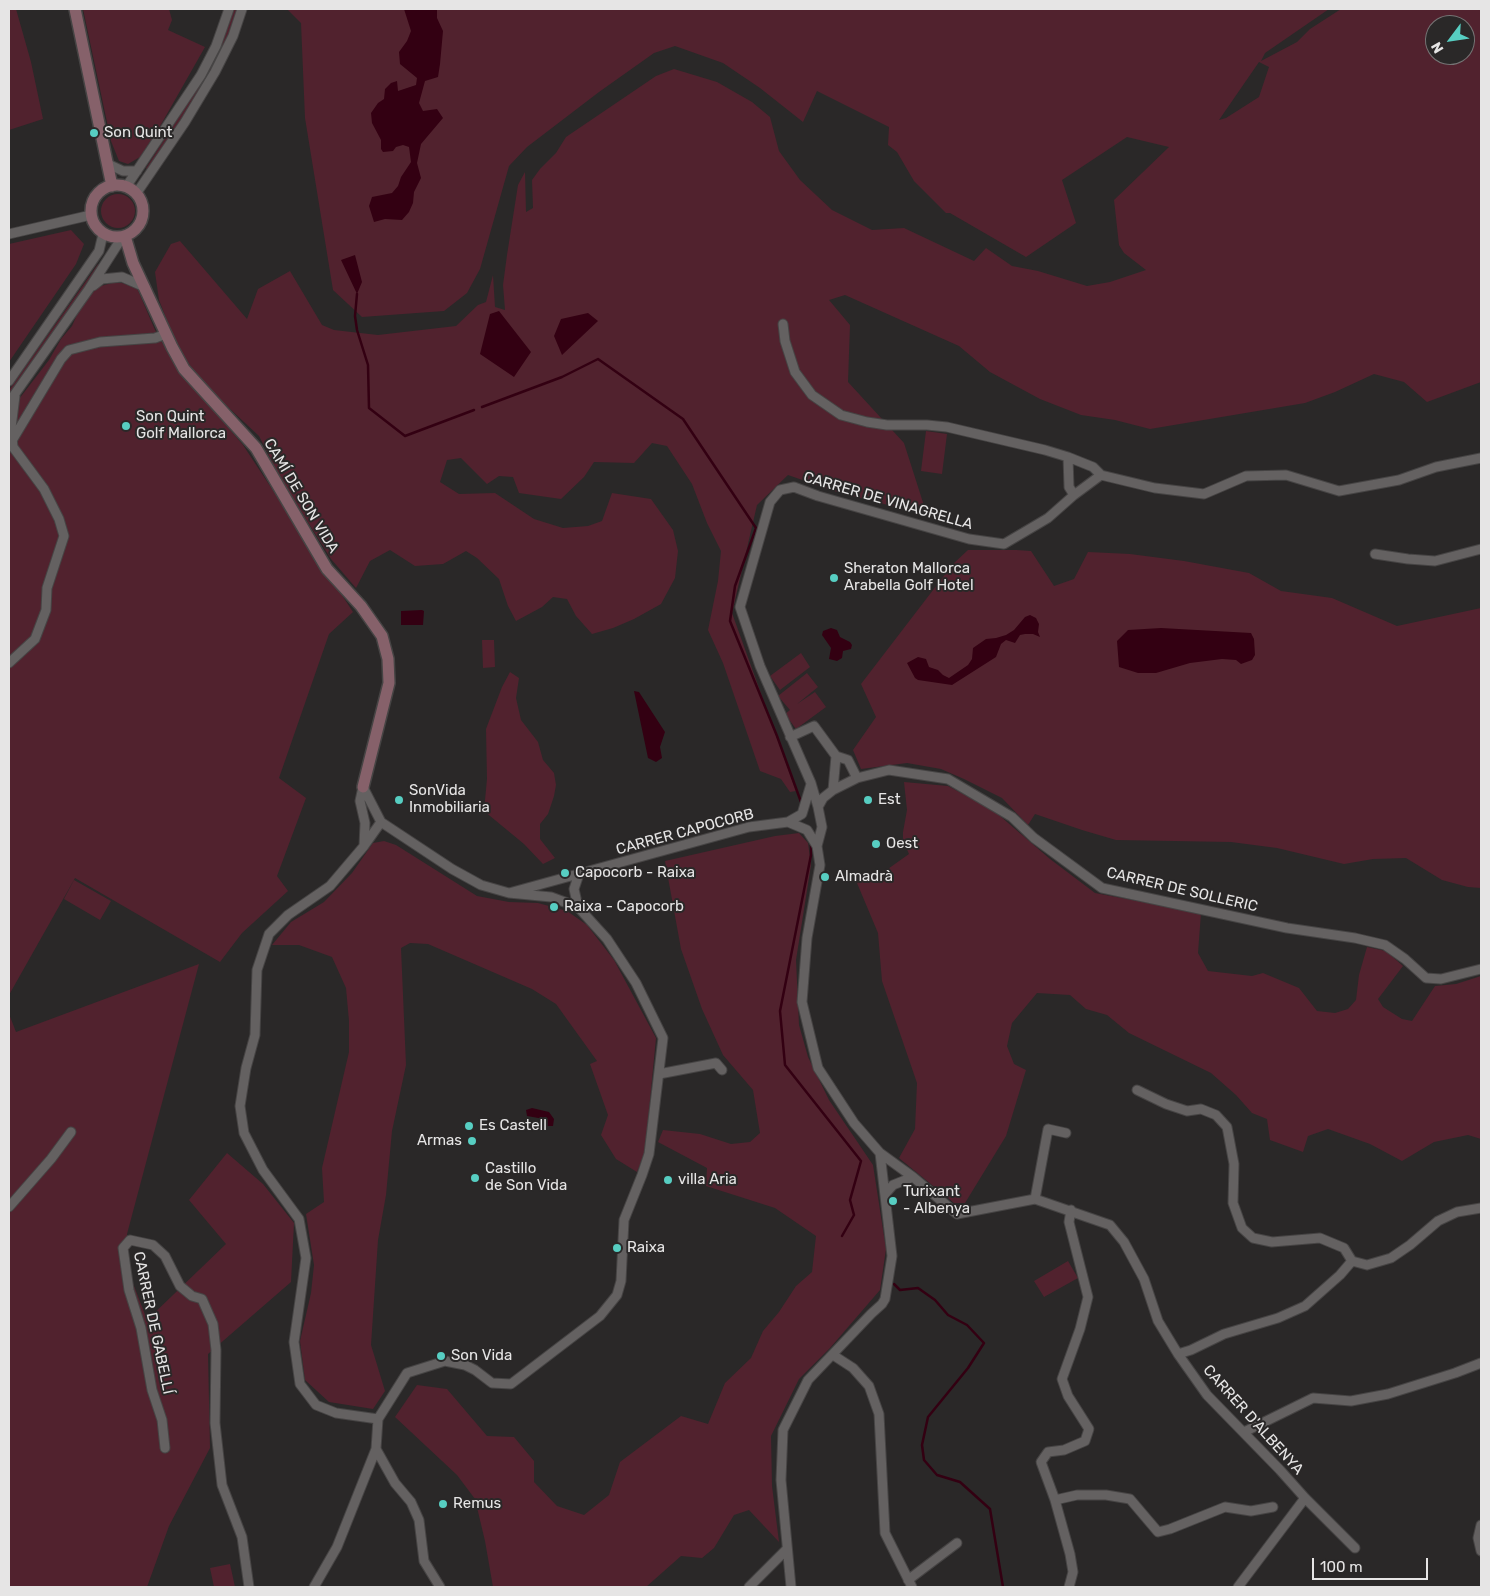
<!DOCTYPE html>
<html>
<head>
<meta charset="utf-8">
<style>
	body { margin:0 }
	#map { position:relative; width:1490px; height:1596px; overflow:hidden; background:#2a2828; font-family:Rubik,sans-serif }
	canvas { display:block }
	.frame { position:absolute; inset:0; border:10px solid #e6e5e5; pointer-events:none }
	.north { position:absolute; left:1425px; top:15px; width:50px; height:50px; box-sizing:border-box; background:#2a2828; border:1px solid #757474; border-radius:50%; rotate:239deg; font-size:14px; font-weight:700; line-height:20px; text-align:center; color:#e6e5e5 }
	.north::after { content:''; display:block; margin:auto; width:18px; height:22px; background:#57cec2; clip-path:polygon(50% 0,100% 100%,50% 72%,0 100%) }
	.scale { position:absolute; left:1312px; top:1558px; width:116px; height:22px; box-sizing:border-box; border:2px solid #e6e5e5; border-top:0; padding-left:6px; font-size:15px; line-height:18px; white-space:nowrap; color:#e6e5e5; -webkit-text-stroke:4px #2a2828; paint-order:stroke }
</style>
</head>
<body>
<div id="map">
<canvas width="1490" height="1596"></canvas>
<div class="frame"></div>
<div class="north">N</div>
<div class="scale">100 m</div>
</div>
<script>
const g = document.querySelector('canvas').getContext('2d');
g.lineJoin = 'round';
function paint(path, color) {
  g.fillStyle = color;
  g.fill(path, 'evenodd');
}
function poly(rows) {
  const path = new Path2D();
  for (const r of rows) {
    if (r.length === 3) {
      path.moveTo(r[0] + r[2], r[1]);
      path.arc(r[0], r[1], r[2], 0, 2 * Math.PI);
      continue;
    }
    path.moveTo(r[0], r[1]);
    for (let i = 2; i < r.length; i += 2) path.lineTo(r[i], r[i + 1]);
  }
  return path;
}
function stroke(path, color, width, dash) {
  g.strokeStyle = color;
  g.lineWidth = width;
  g.lineCap = dash ? 'butt' : 'round';
  g.setLineDash(dash || []);
  g.stroke(path);
}
function label(font, color, halo, rows, align = 'center') {
  g.font = font + ' Rubik,sans-serif';
  g.lineWidth = 4;
  g.setLineDash([]);
  g.textBaseline = 'middle';
  g.strokeStyle = halo;
  g.fillStyle = color;
  for (const [text, x, y, turn = 0] of rows) {
    g.save();
    g.translate(x, y);
    g.rotate((+turn || 0) * Math.PI / 180);
    g.textAlign = isNaN(turn) ? turn : align;
    if (halo) g.strokeText(text, 0, 0);
    g.fillText(text, 0, 0);
    g.restore();
  }
}
paint(poly([
	[9,9,16,9,31,62,43,119,9,130],
	[83,9,169,9,172,20,168,30,205,47,159,128,140,157,128,164,119,161,111,141],
	[234,9,238,9,228,36,201,90,148,171,146,168,202,81,220,46],
	[287,9,1329,9,1265,53,1261,61,1297,42,1310,29,1341,9,1481,9,1481,382,1427,402,1404,382,1374,374,1335,392,1305,403,1150,429,1115,420,1081,415,1040,399,990,372,959,346,845,295,829,300,850,325,848,382,904,443,927,515,837,492,788,475,757,505,732,613,796,791,790,792,781,779,760,771,723,663,708,630,718,581,721,551,707,523,692,484,667,446,652,443,634,463,594,462,584,477,561,499,519,493,513,477,499,476,487,484,461,458,447,460,440,482,459,494,495,493,534,519,563,528,588,526,602,521,612,493,651,499,673,530,678,551,675,578,661,604,634,619,613,628,592,634,576,616,567,599,553,597,542,607,516,621,508,606,499,579,477,558,466,551,443,564,415,566,390,550,370,561,356,588,331,559,282,481,259,436,214,394,188,363,177,346,159,300,155,272,171,244,180,241,247,319,258,289,290,271,322,325,334,330,378,335,456,326,478,305,486,302,493,275,495,307,505,310,503,285,507,255,518,185,525,172,526,212,533,208,532,180,540,169,556,153,566,137,656,76,674,69,717,82,752,102,770,117,779,151,800,180,832,210,872,230,904,228,974,261,986,248,1012,266,1038,271,1087,286,1110,282,1146,270,1124,253,1119,245,1114,200,1169,147,1127,137,1062,180,1076,223,1026,257,950,213,946,213,914,181,897,152,888,145,889,127,817,91,803,122,760,88,723,63,675,46,654,53,599,92,527,147,509,166,480,269,467,293,444,311,362,317,333,290,305,118,301,23],
	[1435,25,1465,25,1465,55,1435,55],
	[1259,62,1269,67,1259,97,1226,118,1219,120],
	[118,211,17],
	[71,230,84,244,76,264,9,362,9,244],
	[98,264,100,266,89,283,9,396,9,390],
	[112,283,122,283,137,288,155,330,175,365,243,445,353,612,329,634,279,778,306,798,277,876,288,891,242,933,220,962,75,878,9,995,9,412,49,360,61,339,72,326,80,308,97,287],
	[926,431,947,434,942,474,921,471],
	[968,550,1016,550,1031,551,1054,586,1074,579,1088,552,1130,554,1184,561,1249,573,1281,591,1332,598,1397,626,1481,608,1481,888,1468,887,1442,880,1406,858,1373,859,1344,864,1277,848,1231,842,1116,840,1082,830,1035,814,1028,825,1002,798,964,779,941,769,907,763,861,769,853,750,876,717,861,684,953,564],
	[482,640,494,640,495,667,483,668],
	[801,653,810,667,780,690,770,676],
	[510,672,519,678,516,698,521,720,538,742,543,760,554,773,556,785,554,796,548,814,540,824,540,839,555,858,543,864,524,844,484,811,487,779,486,729,502,687],
	[807,673,818,687,797,704,815,692,826,707,796,729,785,714,790,710,778,696],
	[904,782,948,786,993,810,1050,859,1095,893,1201,913,1198,953,1208,971,1252,976,1263,973,1299,988,1317,1011,1335,1013,1348,1009,1356,1000,1359,975,1367,947,1386,951,1403,966,1378,999,1383,1007,1402,1019,1412,1021,1435,986,1456,984,1481,976,1481,1139,1468,1135,1434,1142,1402,1161,1370,1144,1328,1129,1308,1136,1303,1152,1270,1140,1267,1119,1252,1113,1236,1095,1211,1073,1129,1033,1107,1015,1086,1009,1070,995,1037,993,1012,1023,1007,1046,1014,1064,1026,1070,1006,1136,965,1203,954,1203,899,1158,915,1129,917,1083,882,981,878,933,857,883,878,876,909,854,903,840,903,832,907,810],
	[799,833,808,843,811,865,796,960,799,1025,808,1057,829,1100,873,1165,886,1249,880,1290,830,1348,799,1379,771,1436,772,1486,779,1542,749,1510,734,1515,714,1548,702,1558,681,1556,646,1587,493,1587,485,1541,475,1499,457,1475,395,1417,417,1385,447,1389,487,1436,514,1437,534,1461,534,1482,557,1506,584,1515,609,1495,620,1462,681,1416,708,1424,725,1383,751,1358,763,1331,779,1312,796,1286,812,1272,816,1236,775,1208,706,1186,707,1168,658,1142,663,1130,700,1134,731,1144,750,1142,760,1133,753,1090,723,1055,702,1009,681,949,665,861,775,836],
	[384,841,396,845,477,896,509,902,538,903,567,911,587,925,614,960,656,1038,645,1152,637,1172,616,1159,601,1135,608,1115,590,1064,597,1061,556,1004,532,989,428,944,410,943,401,948,406,1065,392,1131,386,1195,378,1240,371,1345,385,1391,373,1409,329,1402,305,1380,300,1341,311,1293,314,1265,306,1214,324,1202,322,1168,349,1052,349,1021,346,988,332,957,299,945,272,945,291,922,324,902,352,873,373,843],
	[74,880,111,901,100,920,64,899],
	[199,964,127,1234,131,1278,147,1320,226,1244,189,1200,227,1153,263,1184,294,1223,291,1282,208,1354,210,1448,169,1526,147,1587,9,1587,9,1014,16,1032],
	[1068,1261,1078,1278,1044,1297,1034,1281],
	[230,1564,235,1587,214,1587,210,1568]
]), '#51222e');
paint(poly([
	[404,9,437,9,437,18,443,31,440,64,438,77,425,81,419,103,423,111,437,109,443,118,421,144,417,163,421,178,414,192,413,203,409,212,402,220,385,219,374,222,369,206,372,197,392,193,398,186,401,177,411,162,409,147,403,145,396,147,393,151,383,152,381,149,381,140,372,123,371,113,378,103,384,99,385,89,391,83,397,81,398,91,416,85,417,78,400,64,399,52,407,41,411,31],
	[355,255,362,282,357,294,341,260],
	[499,311,531,352,514,377,480,354,490,314],
	[588,313,598,321,562,355,554,336,561,319],
	[422,610,424,611,423,625,401,625,401,611],
	[1030,615,1036,618,1039,624,1038,632,1040,637,1033,634,1025,634,1020,635,1015,643,1006,640,1001,644,996,657,952,685,918,680,915,678,907,663,918,657,926,659,929,667,938,670,943,675,949,678,968,665,972,659,973,648,986,639,996,638,1006,635,1014,630,1025,617],
	[831,628,837,630,840,637,850,642,852,645,851,649,843,651,842,658,837,661,829,659,831,648,822,635,823,631],
	[1161,628,1251,633,1254,639,1255,655,1252,660,1241,664,1236,660,1222,659,1190,663,1156,673,1138,673,1119,667,1117,641,1128,630],
	[634,691,639,692,665,732,660,747,662,758,656,762,648,758],
	[532,1108,549,1112,554,1119,553,1126,547,1126,544,1119,527,1116,526,1110]
]), '#330012');
stroke(poly([
	[357,294,355,316,357,330,368,365,369,408,405,436,474,410],
	[482,407,562,377,598,359,683,419,756,528,735,586,730,621,777,736,801,802],
	[811,845,811,855,780,1011,785,1065,861,1161,850,1200,854,1215,842,1236],
	[894,1284,900,1290,918,1288,935,1300,948,1315,967,1325,984,1343,968,1368,928,1417,922,1445,924,1460,937,1475,960,1482,990,1509,1003,1587]
]), '#330012', 2.5);
const street = poly([
	[108,164,123,171,137,171],
	[126,187,201,75,216,46,229,9],
	[136,194,185,122,215,72,233,36,242,9],
	[9,234,91,215],
	[93,286,102,279,122,277,145,287],
	[783,324,785,341,795,372,812,395,841,415,867,422,887,425,927,425,947,427,1045,450,1068,457,1069,487,1074,495],
	[9,381,99,251,103,234],
	[12,398,89,289,123,236],
	[13,439,61,359,69,350,100,342,155,338,166,334],
	[1068,457,1093,467,1101,475],
	[1101,475,1155,488,1204,494,1246,476,1286,475,1339,491,1399,480,1436,467,1481,458],
	[1375,554,1408,559,1435,561,1481,549],
	[9,663,35,639,46,610,47,588,64,536,59,519,44,489,13,447,11,428,15,396],
	[790,737,814,726,836,756,833,790],
	[836,756,848,760,857,778],
	[363,787,381,822,452,869,481,885,509,893,749,827,788,822,802,814,811,784],
	[363,787,360,801,365,823,364,846],
	[818,807,823,798,833,790,857,778,889,770,948,779,1012,817,1034,838,1102,888,1287,928,1355,938,1385,945,1405,959,1426,978,1441,979,1481,969],
	[788,822,807,830,817,846,820,865,807,938,802,1002,818,1068,854,1123,880,1153,913,1177,957,1214,1035,1199,1110,1225,1124,1242,1144,1279,1158,1321,1178,1354,1207,1395,1280,1470,1305,1498,1355,1548],
	[817,846,822,827,818,807,811,783,760,666,740,607,770,502,780,490,794,487,818,496,969,539,1004,544,1048,518,1074,495,1101,475],
	[578,907,574,889,579,874],
	[659,1074,716,1063,722,1070],
	[1137,1090,1166,1104,1187,1111,1201,1109,1216,1115,1227,1127,1234,1164,1233,1203,1242,1228,1253,1238,1272,1242,1320,1238,1344,1248,1352,1261],
	[885,1194,893,1185,913,1177],
	[1035,1199,1048,1129,1066,1133],
	[9,1207,51,1159,71,1132],
	[1178,1354,1191,1350,1224,1334,1278,1318,1305,1306,1340,1275,1352,1261,1367,1265,1391,1258,1410,1245,1438,1221,1457,1212,1481,1208],
	[833,1355,853,1368,869,1386,879,1414,885,1533,912,1587],
	[378,1419,336,1413,316,1405,300,1384,294,1342,306,1258,299,1219,263,1170,244,1133,240,1106,246,1068,255,1035,257,970,269,934,288,915,330,886,364,846,381,822],
	[1244,1432,1313,1398,1351,1401,1388,1394,1455,1373,1481,1363],
	[165,1448,162,1420,152,1390,141,1328,129,1290,123,1248,130,1240,153,1245,165,1256,180,1286,192,1296,202,1299,213,1324,216,1350,215,1423,222,1485,242,1537,249,1587],
	[376,1449,395,1483,411,1502,419,1520,424,1561,440,1587],
	[1055,1500,1077,1495,1106,1495,1130,1499,1158,1532,1170,1529,1225,1507,1251,1511,1273,1507],
	[1481,1525,1478,1538,1481,1551],
	[908,1580,957,1543],
	[314,1587,337,1547,376,1449,378,1419,407,1373,445,1361,465,1365,475,1370,492,1383,511,1384,600,1316,617,1295,621,1281,624,1220,642,1175,649,1154,663,1038,636,983,607,939,578,907,551,897,509,893],
	[749,1587,787,1549],
	[791,1587,781,1480,783,1430,808,1380,871,1314,882,1304,885,1299,892,1256,880,1153],
	[1069,1587,1073,1572,1070,1554,1055,1500,1041,1462,1048,1452,1064,1450,1085,1441,1089,1429,1068,1396,1062,1379,1080,1329,1088,1297,1069,1222,1071,1210],
	[1238,1587,1305,1498]
]);
const secondary = poly([
	[75,9,112,186],
	[117,211,26],
	[125,236,133,263,172,347,184,369,256,448,327,569,361,606,382,636,388,659,389,683,363,787]
]);
stroke(street, '#464444', 11);
stroke(secondary, '#464444', 14);
stroke(street, '#646161', 9);
stroke(secondary, '#86616a', 11);
for (const [x, y, r, color] of [
	[94,133,5,"#57cec2"],
	[126,426,5,"#57cec2"],
	[834,578,5,"#57cec2"],
	[399,800,5,"#57cec2"],
	[868,800,5,"#57cec2"],
	[876,844,5,"#57cec2"],
	[565,873,5,"#57cec2"],
	[825,877,5,"#57cec2"],
	[554,907,5,"#57cec2"],
	[469,1126,5,"#57cec2"],
	[472,1141,5,"#57cec2"],
	[475,1178,5,"#57cec2"],
	[668,1180,5,"#57cec2"],
	[893,1201,5,"#57cec2"],
	[617,1248,5,"#57cec2"],
	[441,1356,5,"#57cec2"],
	[443,1504,5,"#57cec2"]
]) {
  const dot = new Path2D();
  dot.arc(x, y, r, 0, 2 * Math.PI);
  g.fillStyle = color;
  g.fill(dot);
  stroke(dot, '#2a2828', 2);
}
label('15px', '#e6e5e5', '#2a2828', [
	["Son Quint",104,133],
	["Son Quint",136,417],
	["Golf Mallorca",136,434],
	["Sheraton Mallorca",844,569],
	["Arabella Golf Hotel",844,586],
	["SonVida",409,791],
	["Inmobiliaria",409,808],
	["Est",878,800],
	["Oest",886,844],
	["Capocorb - Raixa",575,873],
	["Almadrà",835,877],
	["Raixa - Capocorb",564,907],
	["Es Castell",479,1126],
	["Armas",462,1141,"right"],
	["Castillo",485,1169],
	["de Son Vida",485,1186],
	["villa Aria",678,1180],
	["Turixant",903,1192],
	["- Albenya",903,1209],
	["Raixa",627,1248],
	["Son Vida",451,1356],
	["Remus",453,1504]
], 'left');
label('15px', '#e6e5e5', '#2a2828', [
	["CAMÍ DE SON VIDA",301,496,59],
	["CARRER DE VINAGRELLA",888,501,16],
	["CARRER CAPOCORB",685,832,-15],
	["CARRER DE SOLLERIC",1182,890,13],
	["CARRER DE GABELLÍ",153,1323,78],
	["CARRER D'ALBENYA",1253,1420,48]
]);
</script>
</body>
</html>
